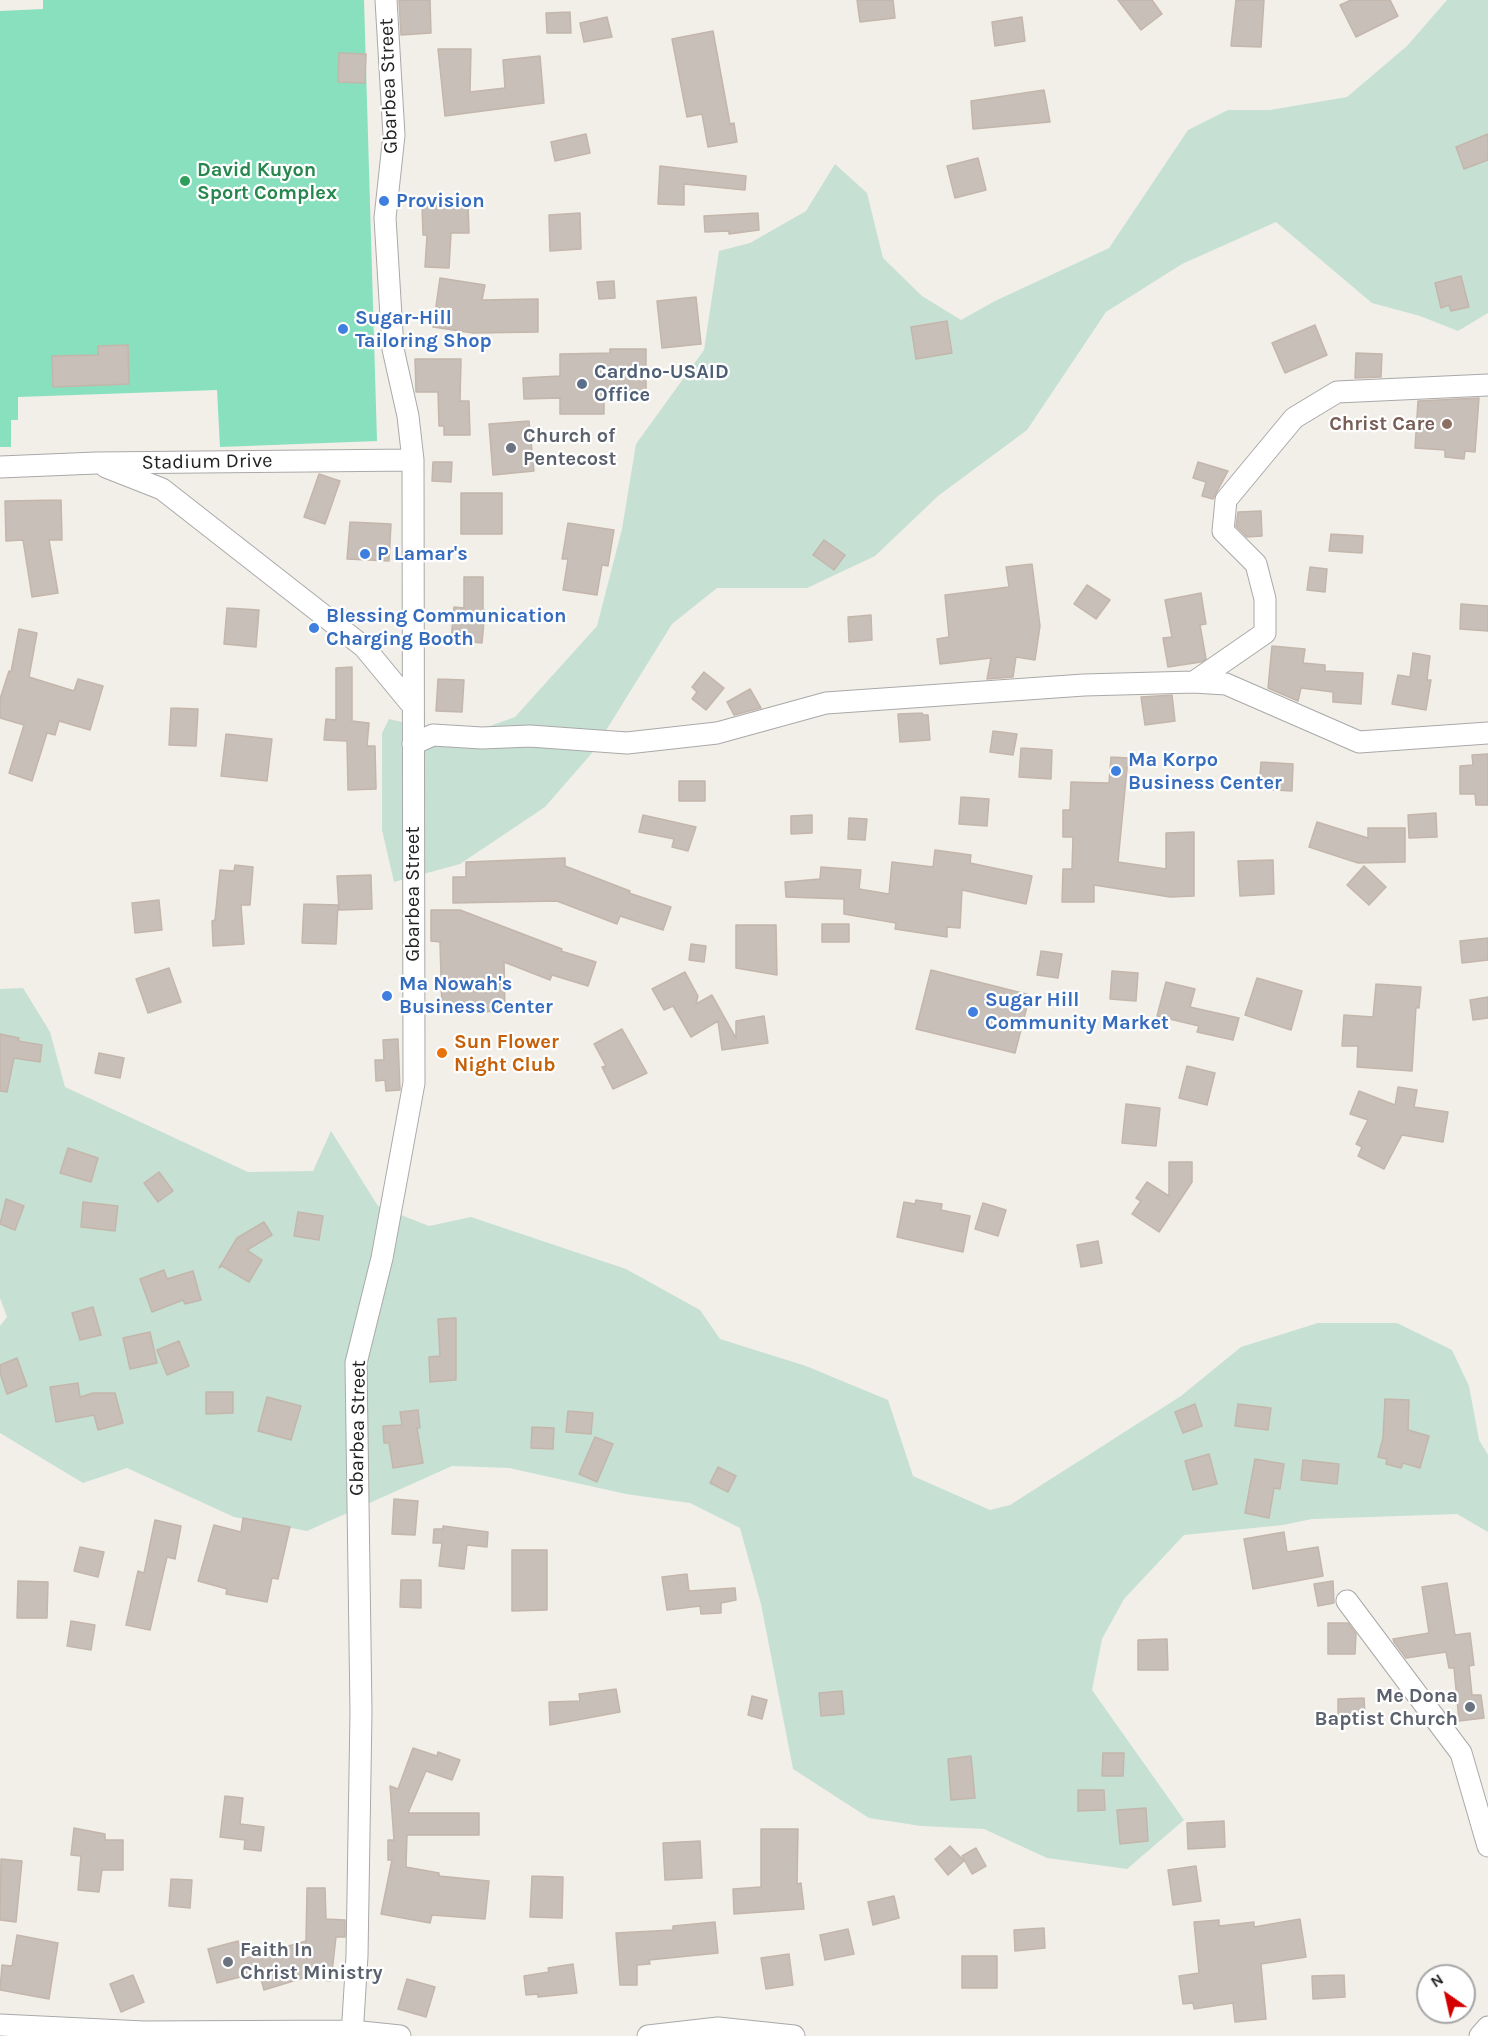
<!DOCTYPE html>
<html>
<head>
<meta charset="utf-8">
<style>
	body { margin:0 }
	#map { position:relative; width:1488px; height:2036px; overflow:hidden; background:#f2efe9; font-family:Karla,sans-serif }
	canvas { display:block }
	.north { position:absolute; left:1416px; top:1964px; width:60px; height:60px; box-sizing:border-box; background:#fff; border:2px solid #a7a7a7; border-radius:50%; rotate:326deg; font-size:16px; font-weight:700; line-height:24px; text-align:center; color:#222 }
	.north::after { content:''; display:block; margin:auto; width:21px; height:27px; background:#d40000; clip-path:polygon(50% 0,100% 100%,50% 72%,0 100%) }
</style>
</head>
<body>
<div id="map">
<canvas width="1488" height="2036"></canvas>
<div class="north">N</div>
</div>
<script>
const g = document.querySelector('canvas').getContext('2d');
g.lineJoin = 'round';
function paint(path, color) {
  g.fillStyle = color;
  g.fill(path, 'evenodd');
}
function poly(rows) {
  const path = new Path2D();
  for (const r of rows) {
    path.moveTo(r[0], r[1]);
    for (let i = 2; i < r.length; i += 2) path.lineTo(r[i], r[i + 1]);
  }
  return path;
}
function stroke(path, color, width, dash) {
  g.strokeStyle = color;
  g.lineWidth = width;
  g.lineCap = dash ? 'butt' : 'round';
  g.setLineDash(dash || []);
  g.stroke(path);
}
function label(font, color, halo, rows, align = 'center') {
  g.font = font + ' Karla,sans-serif';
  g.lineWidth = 4.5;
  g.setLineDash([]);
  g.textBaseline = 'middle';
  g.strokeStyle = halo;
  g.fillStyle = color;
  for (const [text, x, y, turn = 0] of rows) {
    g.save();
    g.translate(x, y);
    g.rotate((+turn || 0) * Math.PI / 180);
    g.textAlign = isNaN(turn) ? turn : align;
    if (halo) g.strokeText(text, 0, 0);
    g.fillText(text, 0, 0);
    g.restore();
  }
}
paint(poly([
	[1447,0,1488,0,1488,313,1458,331,1420,316,1372,303,1276,222,1182,264,1106,312,1027,430,938,496,875,556,807,588,717,588,672,624,592,753,545,807,460,864,394,882,382,830,382,733,389,719,462,736,515,717,597,626,622,529,636,444,704,350,719,251,750,243,806,211,835,164,867,193,883,258,922,296,961,320,995,301,1109,248,1188,130,1228,110,1270,110,1347,97,1407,46],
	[23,988,50,1032,65,1087,248,1172,313,1171,331,1131,378,1206,429,1226,471,1217,626,1269,700,1310,720,1339,806,1366,888,1400,913,1476,990,1510,1010,1505,1181,1396,1241,1347,1318,1323,1397,1323,1452,1350,1469,1386,1479,1440,1488,1455,1488,1532,1457,1514,1312,1519,1283,1525,1184,1535,1124,1599,1102,1639,1092,1690,1184,1820,1127,1869,1047,1858,984,1829,921,1826,869,1818,793,1769,761,1604,740,1528,690,1503,626,1494,509,1468,452,1466,307,1531,234,1517,127,1468,83,1483,0,1433,0,1326,7,1317,0,1298,0,989]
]), '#c6e0d4');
paint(poly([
	[43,0,364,0,377,441,220,447,217,390,18,397,18,420,11,420,11,447,0,447,0,11,43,9]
]), '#88e0be');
const building = poly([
	[399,0,430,0,431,33,401,35,399,0],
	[857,0,893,0,895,18,860,22,857,0],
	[1118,0,1152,0,1162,14,1141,30,1118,0],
	[1236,0,1264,0,1261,47,1231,46,1236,0],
	[1351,0,1390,0,1398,16,1356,37,1340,5,1351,0],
	[570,12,571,33,547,33,546,13,570,12],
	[607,17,612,37,584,42,580,23,607,17],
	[1022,17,1025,41,995,46,992,22,1022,17],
	[713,31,730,124,734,123,737,142,708,147,702,114,687,117,672,39,713,31],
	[438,49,471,49,470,92,505,88,503,60,540,56,544,103,445,116,438,49],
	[339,53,366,54,365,83,338,82,339,53],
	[1044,90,1050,122,973,129,971,101,1044,90],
	[586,134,590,153,555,161,551,142,586,134],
	[1488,134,1488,160,1464,169,1456,147,1488,134],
	[978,158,986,190,955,198,947,166,978,158],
	[660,166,746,176,745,190,684,184,684,205,658,204,660,166],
	[468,204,469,233,451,233,449,268,425,267,427,235,423,235,422,205,468,204],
	[580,213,581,249,550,251,549,215,580,213],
	[758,213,759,230,729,234,729,231,705,232,704,216,758,213],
	[1461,276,1469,307,1451,311,1449,305,1441,308,1435,283,1461,276],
	[440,278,485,285,482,300,538,299,538,332,473,333,433,327,440,278],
	[614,281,615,298,599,299,597,282,614,281],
	[696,297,701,344,662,348,657,301,696,297],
	[947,321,952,353,916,359,911,327,947,321],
	[1315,325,1327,355,1285,373,1272,343,1315,325],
	[128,345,129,384,53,387,52,356,98,355,98,346,128,345],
	[610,349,646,349,646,395,604,394,604,414,560,414,560,398,524,399,523,378,560,376,560,354,610,353,610,349],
	[1356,353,1382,354,1381,377,1355,378,1356,353],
	[415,359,461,359,460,401,469,401,470,435,444,435,444,426,439,426,438,392,416,392,415,359],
	[1479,398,1475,452,1465,451,1464,459,1445,457,1445,450,1415,448,1418,401,1479,398],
	[529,421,534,471,493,475,489,424,529,421],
	[433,462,452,462,451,482,432,481,433,462],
	[1198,462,1228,471,1213,499,1202,496,1206,482,1193,478,1198,462],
	[319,474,340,481,325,524,304,517,319,474],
	[461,493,502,493,502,534,461,534,461,493],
	[61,500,62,540,49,540,58,593,32,597,23,540,6,541,5,501,61,500],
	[1261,511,1262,536,1247,537,1236,526,1238,512,1261,511],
	[350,522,391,524,389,561,347,559,350,522],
	[568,523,614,530,608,566,602,565,597,595,563,590,568,559,562,559,568,523],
	[1331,534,1363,536,1362,553,1329,551,1331,534],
	[824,540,845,555,834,570,813,555,824,540],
	[1032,564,1040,626,1035,660,1016,657,1013,677,987,679,991,658,940,664,937,639,949,637,945,595,1009,587,1006,567,1032,564],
	[1310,567,1327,569,1325,592,1307,590,1310,567],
	[464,577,483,577,483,610,485,610,482,643,451,640,454,607,464,608,464,577],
	[1087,585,1110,600,1096,619,1074,604,1087,585],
	[1201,593,1206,624,1200,625,1206,659,1201,662,1168,667,1163,638,1172,637,1165,600,1201,593],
	[1461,604,1488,606,1488,631,1460,629,1461,604],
	[227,608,259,610,256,647,224,644,227,608],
	[871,615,872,640,849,642,848,617,871,615],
	[19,629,37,633,29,677,74,691,78,679,103,686,90,730,59,721,55,735,47,733,32,781,9,773,24,725,0,718,0,699,9,671,11,672,19,629],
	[1272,646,1305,649,1303,663,1325,665,1325,671,1363,673,1361,704,1333,702,1333,692,1301,688,1298,701,1268,688,1272,646],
	[1413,653,1430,656,1427,680,1431,680,1426,710,1392,704,1398,675,1410,677,1413,653],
	[352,667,352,721,369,723,367,746,375,746,376,789,348,790,347,741,324,740,326,719,336,720,336,668,352,667],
	[704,672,724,688,706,710,692,699,697,692,692,687,704,672],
	[438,679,464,680,462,712,436,711,438,679],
	[750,689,761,708,734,715,727,702,750,689],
	[1172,695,1175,721,1145,725,1141,697,1172,695],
	[171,708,198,709,196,746,169,745,171,708],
	[922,713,923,715,928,715,930,740,900,742,898,714,922,713],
	[993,731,1017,734,1013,755,990,752,993,731],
	[226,734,272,739,267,781,221,776,226,734],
	[1021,748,1052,750,1051,779,1019,777,1021,748],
	[1488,754,1488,805,1476,805,1475,794,1460,794,1460,766,1473,765,1472,755,1488,754],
	[1111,757,1128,758,1118,862,1166,869,1166,833,1194,832,1194,896,1170,897,1094,885,1094,902,1062,902,1063,869,1072,869,1073,837,1063,837,1063,810,1070,810,1071,782,1109,783,1111,757],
	[1261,762,1293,764,1292,791,1259,789,1261,762],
	[679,781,705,781,705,801,679,801,679,781],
	[961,797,989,799,987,826,959,824,961,797],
	[1436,813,1437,837,1409,838,1408,815,1436,813],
	[643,815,696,827,688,851,672,847,674,839,639,832,643,815],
	[812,815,812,833,791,834,791,816,812,815],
	[849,818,867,819,865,840,848,839,849,818],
	[1317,822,1368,838,1368,828,1405,828,1405,862,1358,863,1309,847,1317,822],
	[935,850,971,855,970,863,1032,876,1026,904,962,890,960,928,947,927,947,937,895,929,896,923,844,914,844,899,786,897,785,882,820,879,821,867,861,870,859,889,889,894,892,862,933,867,935,850],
	[565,858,565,866,630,891,629,893,671,907,663,930,620,916,617,924,557,901,453,903,453,877,466,877,466,862,565,858],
	[1273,860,1274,894,1240,896,1238,861,1273,860],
	[235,865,253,867,250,905,241,905,244,944,213,946,212,921,215,920,220,870,234,871,235,865],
	[1364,866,1386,887,1369,905,1347,885,1364,866],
	[371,875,372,909,339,910,337,876,371,875],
	[159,900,162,930,135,933,132,903,159,900],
	[304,904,338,905,336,944,302,943,304,904],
	[431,910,460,910,562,949,561,951,596,962,588,986,552,975,550,980,504,962,505,1011,442,1013,440,942,431,941,431,910],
	[822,924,849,924,849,942,822,942,822,924],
	[736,925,776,925,777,975,736,968,736,925],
	[1488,938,1488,960,1462,963,1460,941,1488,938],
	[691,944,706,946,704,962,689,960,691,944],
	[1041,951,1062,954,1058,978,1037,975,1041,951],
	[169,968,181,1002,148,1013,136,979,169,968],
	[931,970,1030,995,1015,1053,916,1029,931,970],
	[1112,971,1138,973,1136,1001,1110,999,1112,971],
	[685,972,698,996,696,1004,712,995,736,1038,736,1021,764,1016,768,1043,722,1050,718,1021,691,1037,673,1006,664,1010,652,989,685,972],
	[1257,978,1302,991,1291,1030,1245,1015,1257,978],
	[1166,982,1195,989,1190,1007,1239,1018,1233,1040,1197,1032,1199,1026,1157,1016,1166,982],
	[1376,984,1421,987,1419,1008,1416,1007,1412,1071,1357,1067,1358,1046,1342,1046,1344,1015,1373,1017,1376,984],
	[1488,997,1488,1018,1473,1020,1470,1000,1488,997],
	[622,1029,647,1073,613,1089,602,1067,606,1066,594,1044,622,1029],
	[0,1034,19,1038,18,1041,42,1045,40,1062,14,1058,7,1092,0,1091,0,1034],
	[398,1039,400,1090,386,1091,385,1080,376,1081,375,1060,384,1060,383,1040,398,1039],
	[99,1053,124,1058,120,1078,95,1073,99,1053],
	[1187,1066,1215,1073,1207,1105,1179,1098,1187,1066],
	[1398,1087,1417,1090,1414,1107,1448,1112,1443,1142,1402,1135,1384,1169,1358,1156,1362,1147,1356,1144,1368,1120,1350,1114,1359,1091,1395,1105,1398,1087],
	[1126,1104,1160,1108,1156,1146,1122,1143,1126,1104],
	[68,1148,98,1158,91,1182,60,1173,68,1148],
	[1169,1162,1192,1162,1192,1182,1159,1232,1132,1214,1141,1201,1136,1198,1147,1182,1169,1196,1169,1162],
	[159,1172,173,1191,158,1202,144,1183,159,1172],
	[6,1199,24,1206,15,1230,0,1224,6,1199],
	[916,1200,942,1204,941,1210,970,1216,963,1252,897,1237,904,1202,915,1204,916,1200],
	[83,1202,118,1206,115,1231,81,1227,83,1202],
	[983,1203,1006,1210,998,1236,975,1229,983,1203],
	[298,1212,323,1216,319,1240,294,1236,298,1212],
	[264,1222,272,1235,247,1250,262,1260,249,1282,222,1266,219,1268,237,1238,264,1222],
	[1098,1241,1102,1263,1081,1267,1077,1245,1098,1241],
	[164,1270,167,1279,193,1271,201,1300,185,1304,183,1300,152,1312,140,1279,164,1270],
	[93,1307,101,1335,80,1340,72,1313,93,1307],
	[456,1318,456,1380,430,1382,429,1357,440,1356,438,1319,456,1318],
	[150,1332,157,1363,130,1369,123,1338,150,1332],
	[179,1341,189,1366,167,1375,157,1350,179,1341],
	[17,1358,27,1386,7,1394,0,1373,0,1365,17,1358],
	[78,1383,80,1397,93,1393,115,1393,123,1423,98,1430,94,1415,56,1422,50,1387,78,1383],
	[206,1392,233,1392,233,1413,206,1414,206,1392],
	[267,1397,301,1406,291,1440,258,1431,267,1397],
	[1385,1399,1409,1400,1408,1430,1429,1436,1420,1468,1403,1463,1401,1468,1386,1464,1387,1459,1378,1457,1383,1438,1385,1399],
	[1195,1404,1202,1426,1183,1433,1175,1412,1195,1404],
	[1238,1404,1271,1408,1268,1430,1235,1426,1238,1404],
	[418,1410,420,1428,417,1428,423,1463,393,1468,389,1443,384,1443,383,1426,402,1425,400,1412,418,1410],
	[568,1411,593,1413,591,1434,566,1432,568,1411],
	[532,1427,554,1428,553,1449,531,1448,532,1427],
	[595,1437,613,1444,597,1482,579,1474,595,1437],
	[1209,1454,1217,1484,1193,1490,1185,1461,1209,1454],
	[1255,1459,1284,1464,1280,1489,1274,1488,1269,1518,1245,1513,1255,1459],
	[1303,1460,1339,1464,1337,1484,1301,1480,1303,1460],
	[718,1467,736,1476,728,1492,710,1483,718,1467],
	[394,1499,418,1501,415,1535,392,1534,394,1499],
	[243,1518,290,1527,278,1579,272,1578,267,1602,226,1594,227,1589,198,1581,214,1525,241,1532,243,1518],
	[155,1520,181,1526,175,1559,167,1557,150,1630,126,1625,138,1571,144,1573,155,1520],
	[443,1526,488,1532,487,1547,467,1545,464,1569,439,1566,442,1543,433,1543,434,1529,443,1529,443,1526],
	[1284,1532,1287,1552,1318,1547,1323,1576,1253,1589,1244,1539,1284,1532],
	[80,1547,104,1552,98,1577,74,1571,80,1547],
	[512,1550,547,1550,547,1610,512,1611,512,1550],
	[687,1574,689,1591,735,1588,736,1600,721,1603,721,1613,701,1614,700,1606,667,1610,662,1577,687,1574],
	[401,1580,421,1580,421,1608,400,1607,401,1580],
	[18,1581,48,1582,47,1618,17,1618,18,1581],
	[1333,1581,1334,1603,1318,1606,1314,1584,1333,1581],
	[1447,1583,1455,1635,1470,1633,1474,1665,1469,1666,1472,1695,1481,1695,1484,1718,1459,1721,1454,1668,1449,1668,1446,1652,1406,1658,1394,1642,1393,1639,1429,1633,1422,1587,1447,1583],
	[71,1621,95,1625,91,1650,67,1646,71,1621],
	[1328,1623,1348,1623,1356,1634,1355,1654,1328,1654,1328,1623],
	[1167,1639,1168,1670,1138,1670,1138,1640,1167,1639],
	[616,1689,620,1712,550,1725,549,1702,580,1701,579,1694,616,1689],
	[842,1691,844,1714,821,1716,819,1693,842,1691],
	[752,1696,767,1700,762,1719,748,1715,752,1696],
	[1364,1698,1365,1716,1338,1717,1338,1699,1364,1698],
	[413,1748,437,1756,438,1752,460,1760,452,1780,426,1771,408,1813,479,1813,479,1835,407,1835,406,1867,439,1873,439,1876,489,1881,485,1919,432,1915,430,1923,381,1914,392,1860,388,1860,388,1840,394,1840,390,1786,398,1789,413,1748],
	[1103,1753,1124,1753,1123,1776,1102,1776,1103,1753],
	[971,1756,975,1798,951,1800,948,1759,971,1756],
	[1078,1790,1104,1790,1105,1810,1078,1811,1078,1790],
	[225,1796,243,1798,240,1824,264,1827,261,1851,244,1849,245,1840,220,1837,225,1796],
	[1146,1808,1148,1841,1120,1844,1117,1810,1146,1808],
	[1224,1821,1225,1847,1188,1849,1187,1823,1224,1821],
	[74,1828,105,1834,105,1840,123,1840,123,1870,102,1870,99,1892,78,1890,81,1856,71,1855,74,1828],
	[761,1829,798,1829,797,1884,801,1883,804,1909,734,1914,733,1889,761,1887,761,1829],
	[700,1841,702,1878,665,1880,663,1843,700,1841],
	[950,1846,964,1861,948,1875,935,1859,950,1846],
	[976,1848,986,1866,972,1874,962,1856,976,1848],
	[1,1859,22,1861,16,1922,0,1920,1,1859],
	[1196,1866,1201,1901,1173,1905,1168,1870,1196,1866],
	[532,1876,563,1877,562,1918,530,1917,532,1876],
	[171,1879,192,1880,190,1908,169,1906,171,1879],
	[307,1888,325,1888,326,1919,345,1920,345,1937,336,1937,331,1981,303,1978,264,1990,259,1972,217,1983,208,1949,238,1941,243,1959,306,1941,307,1888],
	[894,1896,899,1918,873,1925,868,1902,894,1896],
	[1300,1919,1306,1957,1261,1964,1266,2019,1235,2022,1233,2003,1194,2009,1193,2003,1183,2004,1179,1976,1199,1973,1194,1922,1219,1920,1219,1926,1254,1922,1254,1927,1300,1919],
	[715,1922,718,1953,649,1960,650,1964,637,1965,637,1985,620,1985,616,1933,673,1930,673,1926,715,1922],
	[1044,1928,1045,1948,1015,1951,1014,1930,1044,1928],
	[848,1929,854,1954,825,1960,820,1935,848,1929],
	[17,1935,58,1943,49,1999,0,1990,2,1965,12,1966,17,1935],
	[789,1954,793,1985,766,1989,761,1958,789,1954],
	[962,1956,997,1956,997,1988,962,1988,962,1956],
	[573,1964,577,1993,538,1997,538,1994,526,1995,524,1976,549,1972,548,1968,573,1964],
	[133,1975,144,2002,121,2012,110,1984,133,1975],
	[1344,1975,1345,1997,1313,1999,1312,1976,1344,1975],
	[407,1979,435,1987,426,2017,398,2009,407,1979]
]);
paint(building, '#c7bfb8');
stroke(building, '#c4b6ab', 1.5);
const minor = poly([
	[0,467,96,463,413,460],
	[106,467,162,489,364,647,412,705],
	[1194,682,1265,633,1265,599,1256,564,1223,531,1226,500,1294,418,1337,392,1488,385],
	[413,744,433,735,482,738,530,736,627,743,717,733,826,703,1084,685,1194,682,1226,684,1359,742,1488,733],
	[1347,1601,1461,1753,1488,1846],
	[0,2025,144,2032,352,2031,400,2036],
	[352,2036,357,1956,361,1712,356,1363,382,1258,414,1083,413,460,408,416,393,349,385,218,394,135,386,0],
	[648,2036,718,2028,794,2036],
	[1480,2036,1488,2027]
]);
stroke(minor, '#a9a9a9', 23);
stroke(minor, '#fff', 21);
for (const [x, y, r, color] of [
	[185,181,6,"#2e9e5b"],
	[384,201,6,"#3f7fe0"],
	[343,329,6,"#3f7fe0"],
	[582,384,6,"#5c6f8a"],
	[1447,424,6,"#8d6e63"],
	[511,448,6,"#6b7280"],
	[365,554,6,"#3f7fe0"],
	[314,628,6,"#3f7fe0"],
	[1116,771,6,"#3f7fe0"],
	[387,996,6,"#3f7fe0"],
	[973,1012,6,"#3f7fe0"],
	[442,1053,6,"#e8710a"],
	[1470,1707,6,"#6b7280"],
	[228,1962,6,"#6b7280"]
]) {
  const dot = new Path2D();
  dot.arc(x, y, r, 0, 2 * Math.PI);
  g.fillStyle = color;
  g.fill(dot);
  stroke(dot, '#fff', 2);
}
label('20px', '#222', '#fff', [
	["Gbarbea Street",389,86,-92],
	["Stadium Drive",207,462,-1],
	["Gbarbea Street",413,894,-90],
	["Gbarbea Street",358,1428,-89]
]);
label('bold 20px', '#27864d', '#fff', [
	["David Kuyon",197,170],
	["Sport Complex",197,193]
], 'left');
label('bold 20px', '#366cbe', '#fff', [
	["Provision",396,201],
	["Sugar-Hill",355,318],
	["Tailoring Shop",355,341],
	["P Lamar's",377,554],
	["Blessing Communication",326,616],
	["Charging Booth",326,639],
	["Ma Korpo",1128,760],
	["Business Center",1128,783],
	["Ma Nowah's",399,984],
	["Business Center",399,1007],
	["Sugar Hill",985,1000],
	["Community Market",985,1023]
], 'left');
label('bold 20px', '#4e5e75', '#fff', [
	["Cardno-USAID",594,372],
	["Office",594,395]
], 'left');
label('bold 20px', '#785e54', '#fff', [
	["Christ Care",1435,424]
], 'right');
label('bold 20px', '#5b616d', '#fff', [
	["Church of",523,436],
	["Pentecost",523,459],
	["Me Dona",1458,1696,"right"],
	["Baptist Church",1458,1719,"right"],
	["Faith In",240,1950],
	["Christ Ministry",240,1973]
], 'left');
label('bold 20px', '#c56008', '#fff', [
	["Sun Flower",454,1042],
	["Night Club",454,1065]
], 'left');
</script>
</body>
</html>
